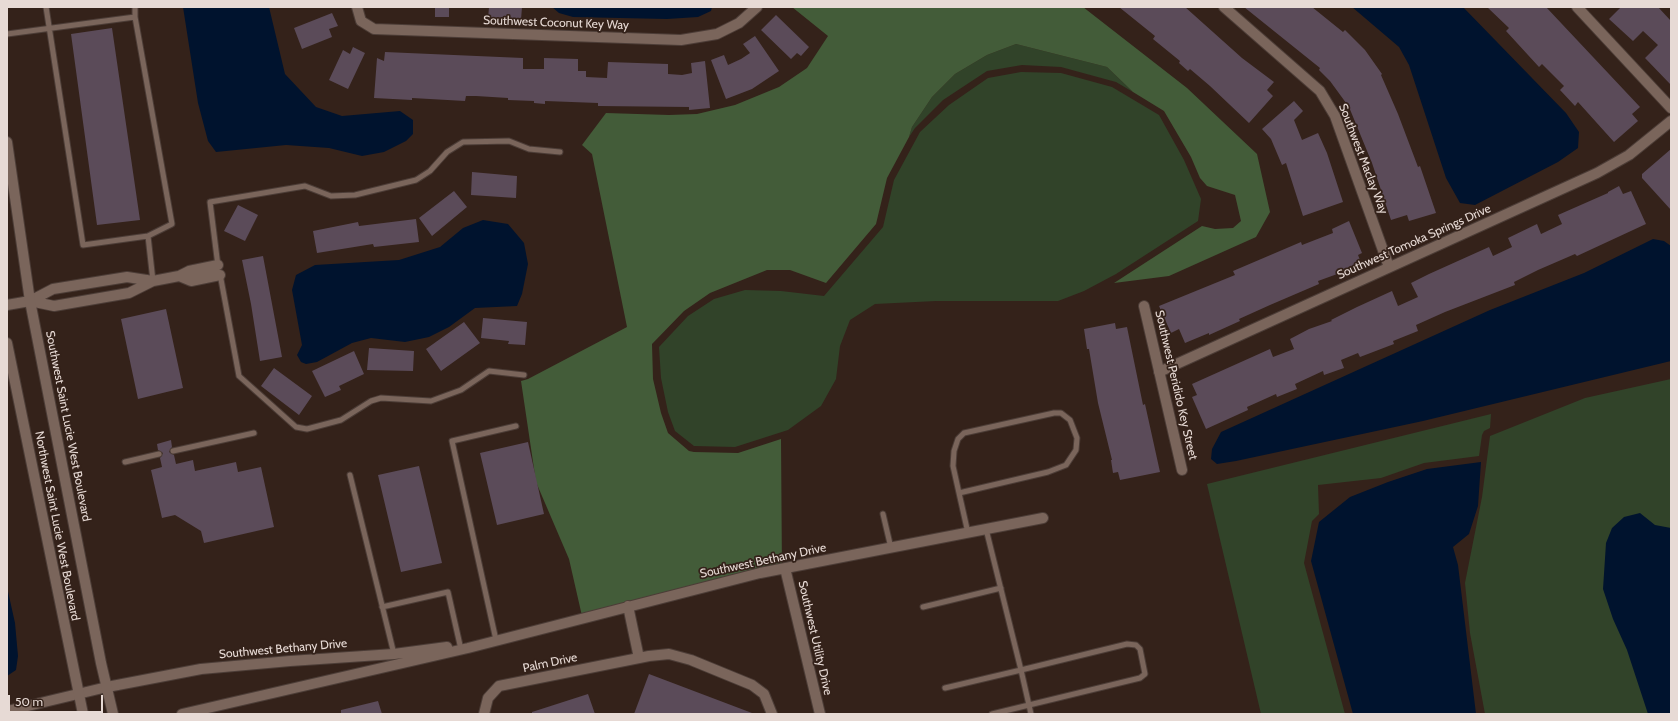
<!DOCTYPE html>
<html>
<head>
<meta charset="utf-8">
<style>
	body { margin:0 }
	#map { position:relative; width:1678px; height:721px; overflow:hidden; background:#34221a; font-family:Cabin,sans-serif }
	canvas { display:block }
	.frame { position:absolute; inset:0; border:8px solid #e7dad5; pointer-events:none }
	.scale { position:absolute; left:8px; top:695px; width:95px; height:18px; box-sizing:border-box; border:2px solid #e7dad5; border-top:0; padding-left:5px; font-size:12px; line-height:14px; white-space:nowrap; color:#e7dad5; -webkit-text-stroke:3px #34221a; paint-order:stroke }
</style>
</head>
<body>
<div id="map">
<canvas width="1678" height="721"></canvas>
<div class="frame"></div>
<div class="scale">50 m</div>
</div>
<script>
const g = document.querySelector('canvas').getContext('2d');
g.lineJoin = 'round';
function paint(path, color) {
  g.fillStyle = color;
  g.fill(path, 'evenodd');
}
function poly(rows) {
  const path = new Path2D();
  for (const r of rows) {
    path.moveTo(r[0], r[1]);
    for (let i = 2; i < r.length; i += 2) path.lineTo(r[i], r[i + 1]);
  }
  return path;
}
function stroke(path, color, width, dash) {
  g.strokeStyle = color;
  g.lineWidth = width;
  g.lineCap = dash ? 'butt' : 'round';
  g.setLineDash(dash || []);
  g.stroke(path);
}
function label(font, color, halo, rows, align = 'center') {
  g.font = font + ' Cabin,sans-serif';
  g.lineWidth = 3.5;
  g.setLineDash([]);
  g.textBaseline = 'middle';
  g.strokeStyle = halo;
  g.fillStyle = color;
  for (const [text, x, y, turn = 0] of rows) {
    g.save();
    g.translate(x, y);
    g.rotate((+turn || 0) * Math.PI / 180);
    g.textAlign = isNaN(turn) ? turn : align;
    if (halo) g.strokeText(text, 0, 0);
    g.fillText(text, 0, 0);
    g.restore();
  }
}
paint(poly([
	[1016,44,1107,67,1133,92,1116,82,1061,67,1022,65,987,71,943,100,915,128,909,137,912,127,932,97,955,74,987,55],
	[1021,72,1061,73,1112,87,1159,115,1184,160,1201,199,1198,221,1116,274,1084,291,1058,301,936,301,875,304,850,320,840,346,836,379,821,406,788,430,735,447,694,446,675,431,668,412,661,378,659,347,688,316,714,299,745,290,781,291,824,296,883,227,894,180,920,132,949,105,988,78],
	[1671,379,1671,714,1485,714,1470,633,1465,583,1482,497,1490,436,1585,398],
	[1491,414,1490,428,1484,431,1482,435,1479,456,1424,463,1381,478,1318,485,1319,514,1312,521,1304,563,1345,714,1261,714,1207,484]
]), '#314329');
paint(poly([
	[792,7,1083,7,1187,88,1257,154,1270,212,1256,237,1169,276,1114,283,1202,226,1215,229,1233,228,1241,221,1235,195,1207,186,1200,178,1191,157,1164,111,1133,92,1107,67,1016,44,987,55,955,74,932,97,912,127,909,137,887,178,876,224,826,283,790,270,767,270,710,293,684,311,652,344,653,379,661,413,668,433,689,451,694,452,738,453,781,439,782,574,582,616,569,559,536,482,521,381,528,379,627,327,592,154,582,145,606,113,669,115,697,114,735,105,779,87,807,68,828,36]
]), '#435c39');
paint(poly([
	[183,7,269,7,285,74,316,107,342,116,400,111,413,120,413,134,406,141,384,152,362,156,329,148,286,145,216,152,208,141,198,103],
	[552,7,712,7,711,11,698,17,667,19,573,17,559,13],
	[1352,7,1463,7,1566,113,1579,132,1578,148,1558,162,1475,205,1460,203,1446,178,1409,65,1399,47],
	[483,220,508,224,524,243,528,264,522,294,517,306,475,308,449,327,429,337,405,342,371,338,352,343,317,362,306,364,301,362,297,355,302,345,292,290,296,275,315,265,399,260,440,247,463,228],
	[1653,239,1664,241,1671,246,1671,361,1423,421,1236,461,1217,464,1211,459,1212,449,1221,432,1490,310,1584,273],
	[1481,462,1478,506,1469,534,1453,547,1458,565,1476,714,1353,714,1311,561,1319,522,1350,497,1388,482,1427,469],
	[1640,513,1655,525,1671,528,1671,714,1648,714,1627,650,1613,619,1603,589,1606,543,1612,528,1624,517],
	[7,587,15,623,18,656,16,670,7,676]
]), '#00132e');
paint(poly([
	[435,7,449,7,449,17,435,17],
	[489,7,522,7,521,20,488,19],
	[1119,7,1185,7,1242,58,1274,82,1267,90,1273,96,1249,123,1210,86,1190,69,1188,71,1179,63,1180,61,1153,39,1155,36],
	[1244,7,1312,7,1343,32,1345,30,1365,50,1382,74,1381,75,1398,114,1418,167,1420,166,1436,213,1409,221,1407,215,1391,220,1372,163,1349,107,1330,81,1319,70,1320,68],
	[1487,7,1546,7,1640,107,1632,114,1638,121,1614,142,1578,102,1575,106,1560,90,1564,86,1542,64,1539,67,1506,31,1509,28],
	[1621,7,1658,7,1671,21,1671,85,1645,58,1658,45,1643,31,1633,41,1609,19],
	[332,13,338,26,329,29,332,37,302,49,294,28],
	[776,15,809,47,801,56,797,53,791,59,761,30],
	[112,28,140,220,97,225,71,34],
	[755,36,779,71,752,89,726,99,711,60,724,55,728,65,741,59,750,53,743,44],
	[353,47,365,53,348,89,329,80,343,50,350,54],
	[385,52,523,58,523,69,544,69,544,58,578,59,578,71,586,71,586,77,607,78,608,62,668,64,668,74,682,75,692,73,691,63,705,61,710,108,689,110,689,107,598,106,598,103,545,101,545,104,534,103,534,101,508,100,508,98,476,96,466,96,465,101,412,98,412,100,374,98,377,58,384,61],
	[1294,101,1303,111,1294,120,1302,140,1318,133,1327,153,1343,202,1303,216,1286,163,1282,165,1271,139,1262,129],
	[1671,149,1671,210,1642,178,1642,174],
	[472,172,517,176,516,198,471,195],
	[1619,186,1623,194,1631,191,1646,224,1577,256,1575,254,1538,270,1514,282,1515,285,1445,312,1416,325,1418,331,1393,341,1394,344,1360,357,1358,353,1341,360,1344,368,1324,375,1323,371,1295,384,1297,389,1277,397,1276,394,1247,407,1248,410,1206,429,1192,397,1197,395,1192,384,1270,349,1273,357,1294,349,1290,339,1309,329,1332,321,1331,320,1357,307,1392,291,1398,306,1418,297,1411,283,1429,274,1489,247,1493,256,1512,247,1508,238,1537,224,1541,234,1562,224,1558,215,1608,193,1608,192],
	[454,191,467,207,432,236,419,218],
	[238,205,258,215,245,241,224,231],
	[416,219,419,242,374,247,373,244,317,253,313,231,358,222,359,226],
	[1349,221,1362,253,1358,255,1362,265,1318,281,1319,284,1270,305,1239,319,1240,321,1209,335,1209,333,1185,343,1179,329,1171,333,1159,306,1235,275,1233,271,1301,242,1302,245,1333,233,1332,229],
	[263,256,282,357,260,361,251,304,242,260],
	[166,309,183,388,138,399,121,319],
	[483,318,527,322,525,345,508,344,509,341,481,338],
	[464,322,480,343,441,371,426,349],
	[1115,323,1116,329,1127,327,1143,405,1145,404,1160,472,1120,480,1118,472,1113,473,1111,460,1112,460,1098,403,1089,349,1087,349,1084,329],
	[369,348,414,351,413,371,367,370],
	[354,351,364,374,339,386,341,390,325,397,312,371],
	[274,368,312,396,299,415,261,386],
	[171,440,172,447,169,452,174,455,176,464,193,460,195,471,236,462,238,472,261,467,274,527,204,543,201,531,175,515,162,518,151,470,162,467,160,458,163,453,158,450,157,444],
	[528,442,544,514,497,525,480,453],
	[419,466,442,563,401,572,378,475],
	[649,674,752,713,752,714,634,714],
	[588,694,595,714,532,714,532,712],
	[378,701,382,714,341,714,341,710]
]), '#5b4b59');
const lane = poly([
	[46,7,83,245,148,236,172,224,135,17],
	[7,34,135,17,135,7],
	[148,236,153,281],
	[218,266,210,202,305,186,331,196,355,195,416,180,430,171,447,152,463,142,509,141,529,149,560,152],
	[220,274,239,376,296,427,307,429,341,420,371,401,381,398,431,401,461,390,489,371,524,375],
	[173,451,254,433],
	[125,462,159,454],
	[350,475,394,654],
	[959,493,1048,472,1066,465,1076,450,1077,438,1070,420,1061,413,1054,413,964,433,958,439,954,451,953,466,959,493,968,533],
	[883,514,891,548],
	[986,529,1021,670,1127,644,1136,645,1140,649,1145,674,1140,678,992,714],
	[382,607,448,592,460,645],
	[923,607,1001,588],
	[496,640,452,441,516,426],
	[945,688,1021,670,1031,714]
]);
const street = poly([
	[357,7,361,21,374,29,681,40,717,34,739,23,757,7],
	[1224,7,1320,91,1335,116,1389,267],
	[1577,7,1671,108],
	[179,276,191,281,220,275],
	[30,301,53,289,127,277,153,281],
	[7,305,30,301,54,306,129,293,153,281,179,276,189,271,218,265],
	[1144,306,1182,470],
	[1159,372,1597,173,1629,155,1671,121],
	[785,568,820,714],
	[628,606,639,658],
	[7,711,107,687,201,669,290,661,394,654,447,647],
	[182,714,468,648,760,573,1043,518],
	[484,714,488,698,499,686,649,656,669,654,691,660,752,685,764,694,772,714]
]);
const secondary = poly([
	[7,142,30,301,101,663,113,714],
	[7,343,83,714]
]);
stroke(lane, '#4c3d37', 7);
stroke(street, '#4c3d37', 12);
stroke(secondary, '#4c3d37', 12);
stroke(lane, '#7a655b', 5);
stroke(street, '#7a655b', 10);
stroke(secondary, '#7a655b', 10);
label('12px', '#e7dad5', '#34221a', [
	["Southwest Coconut Key Way",556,23,2],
	["Southwest Maclay Way",1363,159,69],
	["Southwest Tomoka Springs Drive",1414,242,-24],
	["Southwest Peridido Key Street",1176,385,77],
	["Southwest Saint Lucie West Boulevard",68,426,79],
	["Northwest Saint Lucie West Boulevard",57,526,79],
	["Southwest Bethany Drive",763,561,-12],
	["Southwest Utility Drive",815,638,77],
	["Southwest Bethany Drive",283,649,-5],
	["Palm Drive",550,663,-12]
]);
</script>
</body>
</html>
